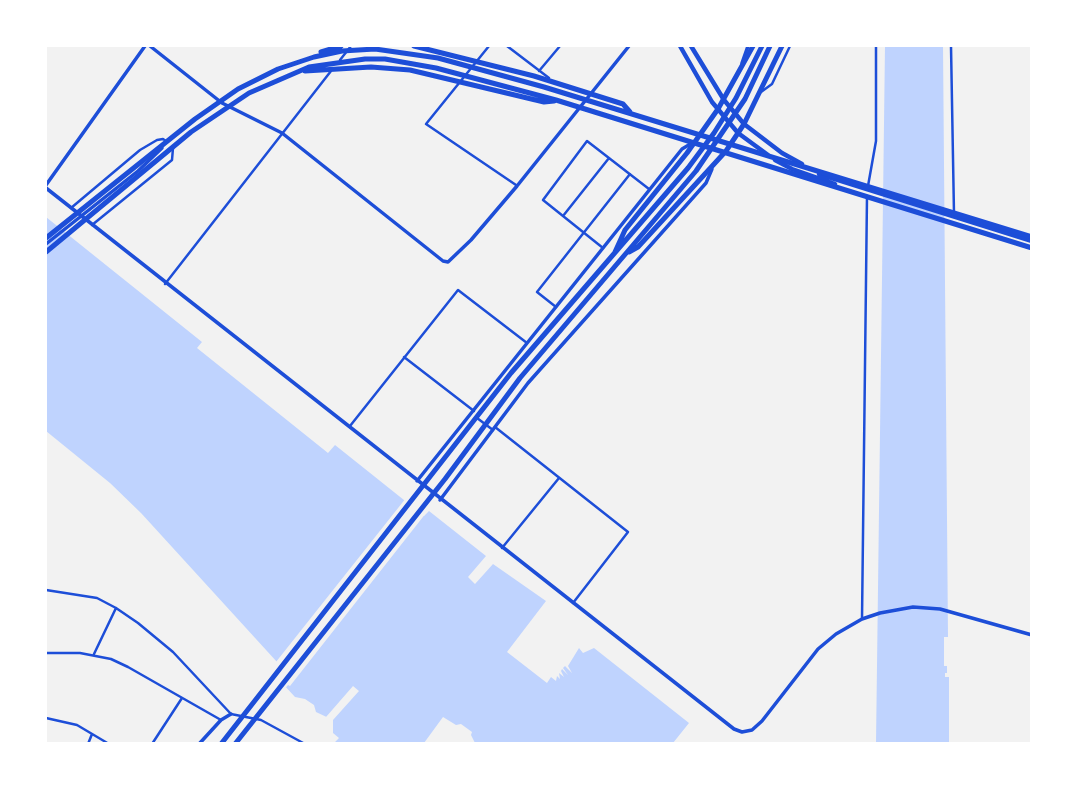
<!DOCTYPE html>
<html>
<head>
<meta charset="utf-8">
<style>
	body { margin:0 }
	#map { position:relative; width:1077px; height:789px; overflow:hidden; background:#f2f2f2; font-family:"Open Sans",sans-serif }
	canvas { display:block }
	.frame { position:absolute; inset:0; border:47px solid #fff; pointer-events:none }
</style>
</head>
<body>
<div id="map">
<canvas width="1077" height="789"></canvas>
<div class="frame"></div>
</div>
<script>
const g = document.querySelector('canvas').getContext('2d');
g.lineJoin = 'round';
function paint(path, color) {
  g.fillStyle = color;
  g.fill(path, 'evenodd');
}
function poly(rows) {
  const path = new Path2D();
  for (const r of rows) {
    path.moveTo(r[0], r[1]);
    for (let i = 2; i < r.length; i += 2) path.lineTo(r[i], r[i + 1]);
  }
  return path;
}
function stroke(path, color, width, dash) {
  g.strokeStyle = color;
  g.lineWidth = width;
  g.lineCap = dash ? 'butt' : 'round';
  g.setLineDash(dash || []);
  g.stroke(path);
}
paint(poly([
	[885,46,943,46,948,637,944,637,944,666,947,666,947,673,945,673,945,677,949,677,949,743,876,743],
	[46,217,202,342,197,348,328,453,335,445,424,516,429,511,486,556,468,577,475,584,493,564,546,601,507,652,547,683,551,677,556,681,557,676,560,679,559,673,564,677,561,671,562,669,568,675,563,668,565,666,572,673,568,666,579,648,583,653,594,648,689,723,673,743,475,743,471,735,472,732,461,724,456,725,443,717,424,743,334,743,339,738,333,733,333,720,316,712,314,705,305,699,295,697,271,671,277,662,141,513,110,483,46,431]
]), '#bfd3fe');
paint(poly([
	[406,498,424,512,430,508,290,686,288,685,284,690,268,672],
	[353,686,359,691,333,720,327,721,321,719,326,717]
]), '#f2f2f2');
stroke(poly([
	[489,46,426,124,516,185],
	[507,46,549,78],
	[951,46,954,214],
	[340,60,351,46],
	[539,71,560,46],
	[761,92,772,84,790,46],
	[868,186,876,141,876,46],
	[71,208,140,150,157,140,163,139,166,141],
	[563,216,609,158],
	[92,225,172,160,173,148],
	[603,248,543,200,587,141,649,189],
	[165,284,331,71],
	[556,307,537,292,630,174],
	[404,357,474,411],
	[477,418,493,430],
	[350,426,458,290,527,343],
	[495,427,628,532,573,603],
	[502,548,559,478],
	[46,590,97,598,116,608,138,623,173,652,231,714,261,720,305,744],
	[862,619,867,196],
	[46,653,80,653,111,659,128,667,221,720],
	[94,654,116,608],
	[46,718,77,725,109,744],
	[88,744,92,734],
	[152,744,182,698]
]), '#1d4ed8', 2.5);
stroke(poly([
	[150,46,222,103,282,133,443,261,448,262,471,240,517,186,629,46],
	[742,63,748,46],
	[46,185,145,46],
	[46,188,734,729,742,732,752,730,762,721,818,649,836,634,862,619,880,613,913,607,940,609,1032,635],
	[46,244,138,171,162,148],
	[417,481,682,149,692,143],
	[440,500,528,383,706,183,712,169],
	[199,744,221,720,231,714]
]), '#1d4ed8', 3.5);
stroke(poly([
	[680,46,712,102,738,133,768,155],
	[691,46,724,100,744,124,782,153,802,164],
	[775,160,792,169,835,184],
	[819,174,1032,241]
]), '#1d4ed8', 4.5);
stroke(poly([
	[615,252,625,230,687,153,718,109,753,46],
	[629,252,638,247,726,151,744,124,782,46],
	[221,744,511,373,688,168,714,133,736,98,762,46],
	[235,744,445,479,520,378,696,171,745,99,770,46]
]), '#1d4ed8', 5);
stroke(poly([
	[414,46,534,76,623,104,630,112],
	[321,52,341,46],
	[305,71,371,67,410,70,544,102,554,101],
	[46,238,195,119,238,89,278,69,314,57,342,51,375,49,438,58,544,87,1032,237],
	[46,252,191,132,249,93,309,67,365,59,385,59,436,68,556,100,1032,248]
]), '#1d4ed8', 5);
</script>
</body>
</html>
